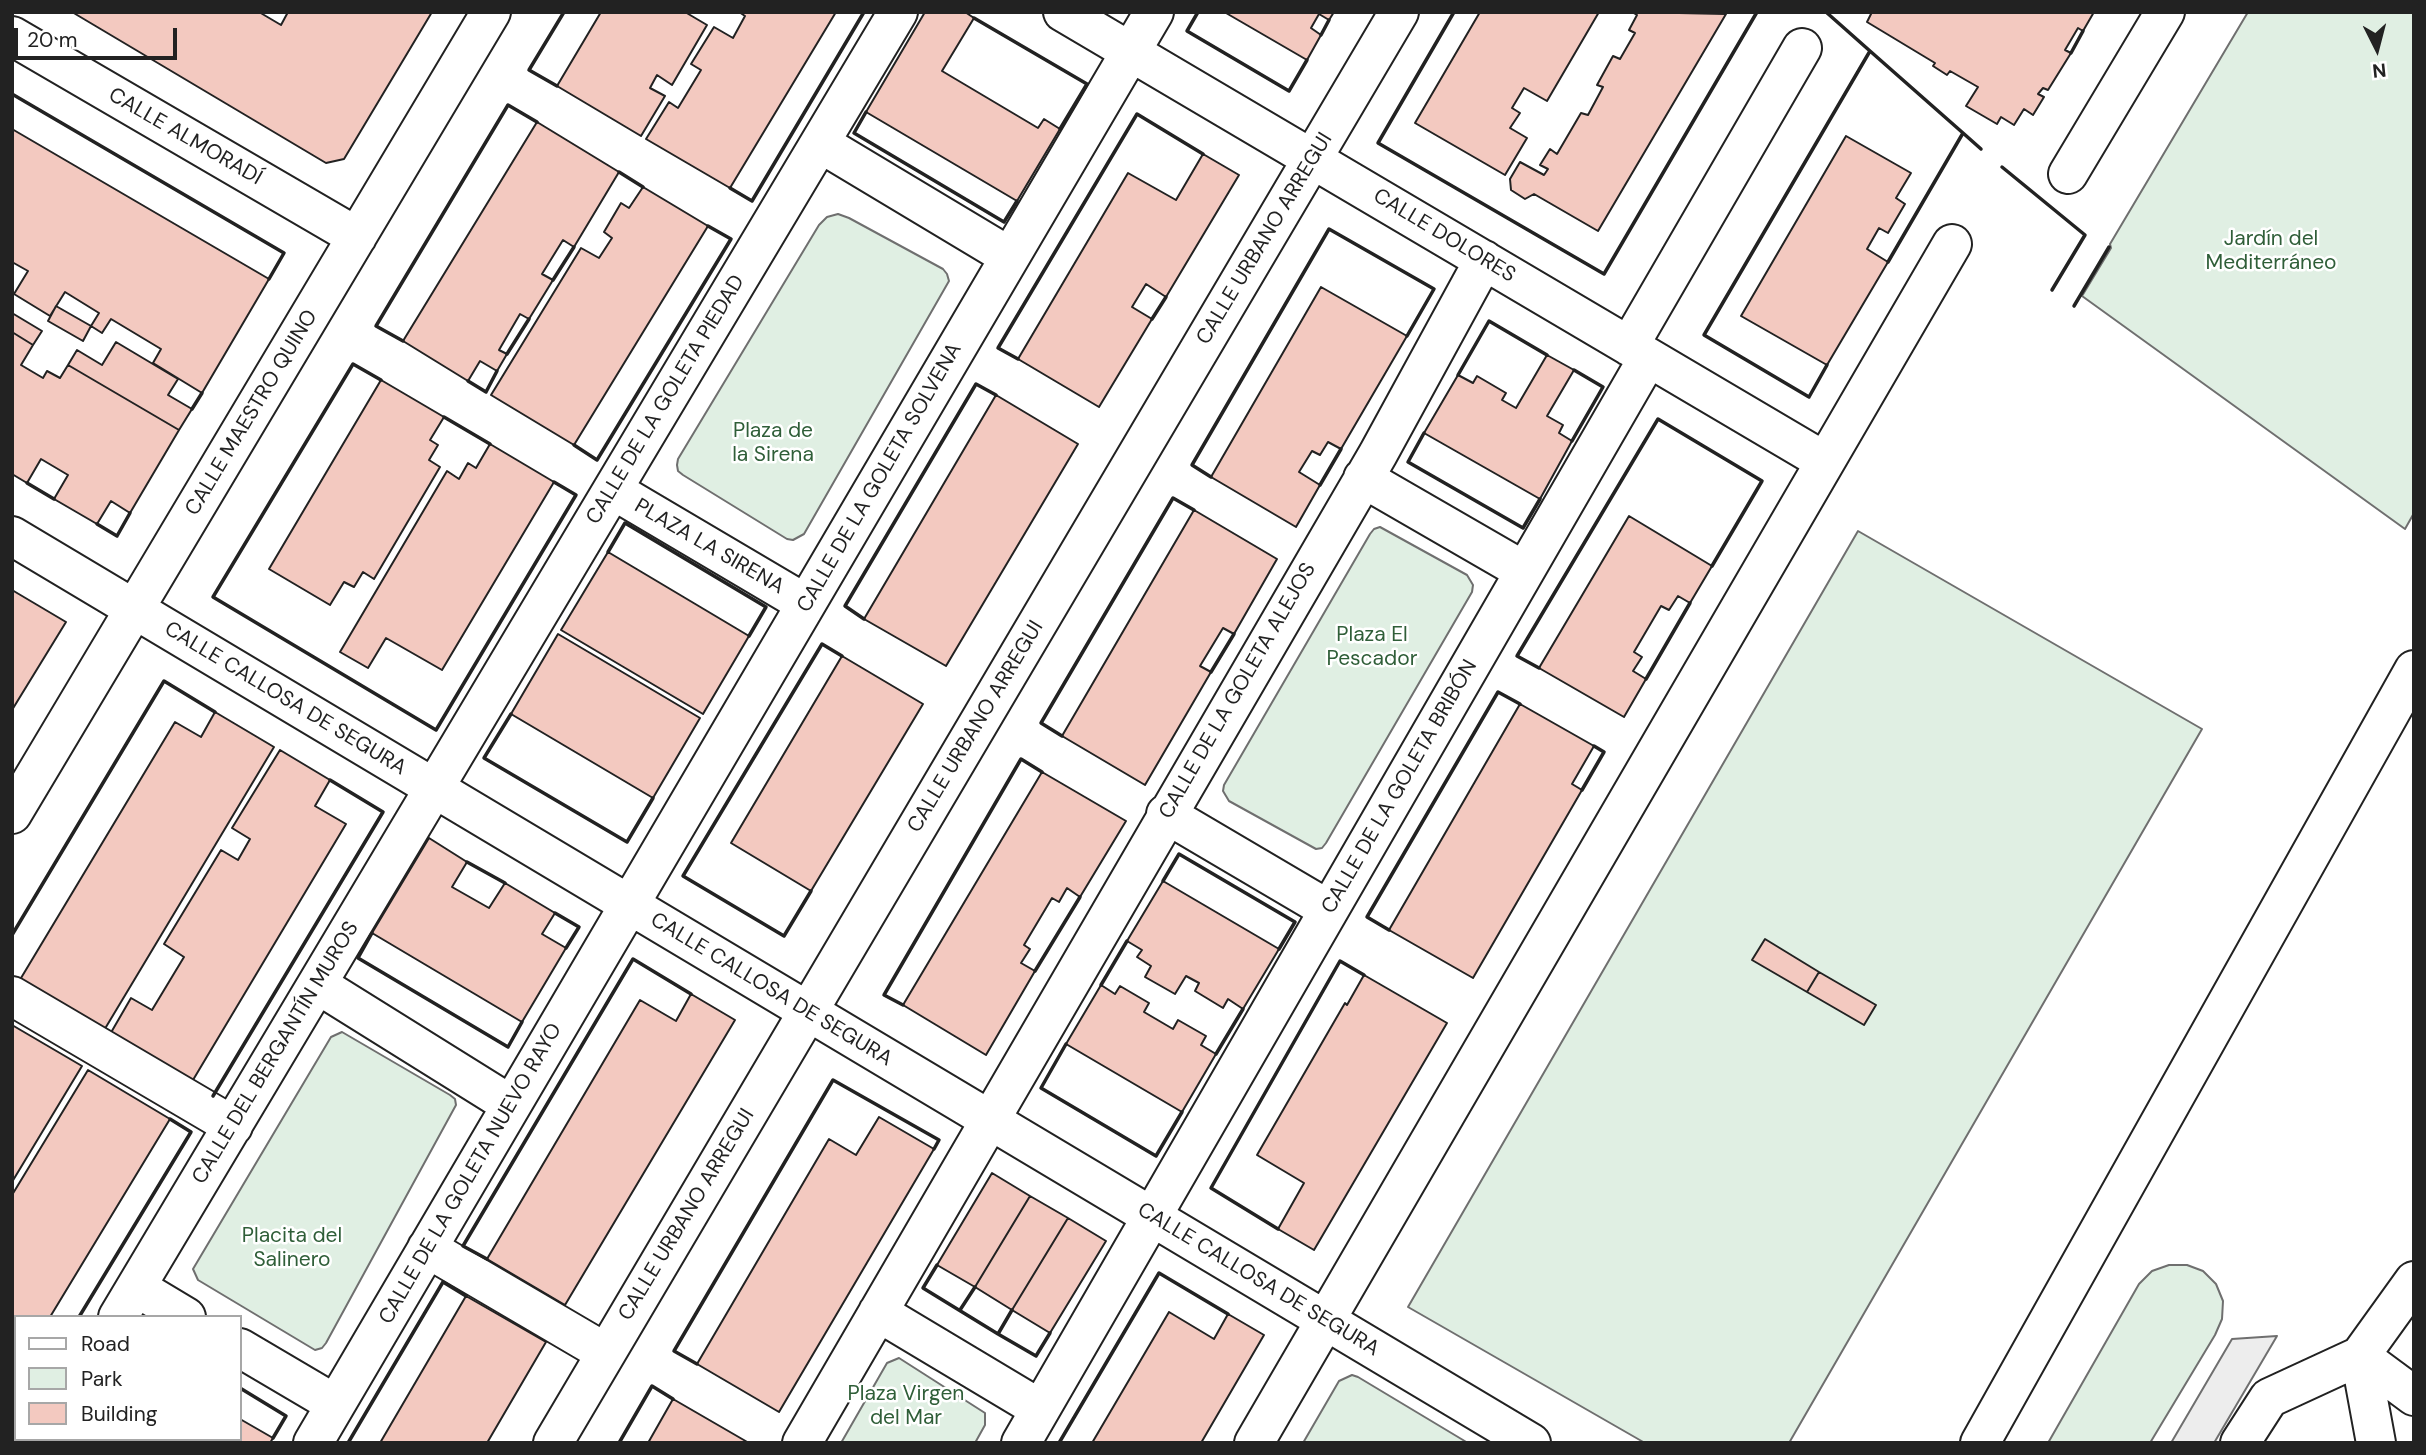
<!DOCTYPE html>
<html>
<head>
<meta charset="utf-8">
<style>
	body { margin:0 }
	#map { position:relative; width:2426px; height:1455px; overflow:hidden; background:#fff; font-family:"DM Sans",sans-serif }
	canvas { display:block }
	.frame { position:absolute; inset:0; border:14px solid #222; pointer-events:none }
	.legend { position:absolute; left:14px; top:1315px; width:228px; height:126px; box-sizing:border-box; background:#fff; border:2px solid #a7a7a7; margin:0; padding:9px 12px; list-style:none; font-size:21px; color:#222 }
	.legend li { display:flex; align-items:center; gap:14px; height:35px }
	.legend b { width:35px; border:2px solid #a7a7a7 }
	.north { position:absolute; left:2342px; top:14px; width:70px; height:70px; -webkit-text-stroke:5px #fff; paint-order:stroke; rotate:174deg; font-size:19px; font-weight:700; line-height:28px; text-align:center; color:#222 }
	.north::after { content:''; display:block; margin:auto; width:24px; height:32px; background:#222; clip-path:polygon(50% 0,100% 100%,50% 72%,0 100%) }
	.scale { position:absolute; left:14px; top:28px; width:163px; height:32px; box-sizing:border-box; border:4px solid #222; border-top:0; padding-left:9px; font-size:21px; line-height:24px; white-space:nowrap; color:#222; -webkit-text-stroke:5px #fff; paint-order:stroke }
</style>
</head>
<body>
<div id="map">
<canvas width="2426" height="1455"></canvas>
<div class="frame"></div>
<ul class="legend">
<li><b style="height:9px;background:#fff"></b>Road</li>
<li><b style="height:19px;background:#e0efe3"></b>Park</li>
<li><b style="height:19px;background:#f3c9c0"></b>Building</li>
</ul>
<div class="north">N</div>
<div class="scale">20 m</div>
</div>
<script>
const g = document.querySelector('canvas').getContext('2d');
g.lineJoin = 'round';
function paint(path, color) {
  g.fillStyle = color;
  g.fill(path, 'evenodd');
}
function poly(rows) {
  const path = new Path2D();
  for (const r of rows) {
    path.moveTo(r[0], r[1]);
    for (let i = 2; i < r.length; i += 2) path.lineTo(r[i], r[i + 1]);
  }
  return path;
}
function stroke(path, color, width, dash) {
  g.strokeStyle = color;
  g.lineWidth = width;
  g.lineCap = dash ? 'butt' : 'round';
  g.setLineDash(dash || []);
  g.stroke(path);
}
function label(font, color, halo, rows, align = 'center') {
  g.font = font + ' "DM Sans",sans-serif';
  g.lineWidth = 5;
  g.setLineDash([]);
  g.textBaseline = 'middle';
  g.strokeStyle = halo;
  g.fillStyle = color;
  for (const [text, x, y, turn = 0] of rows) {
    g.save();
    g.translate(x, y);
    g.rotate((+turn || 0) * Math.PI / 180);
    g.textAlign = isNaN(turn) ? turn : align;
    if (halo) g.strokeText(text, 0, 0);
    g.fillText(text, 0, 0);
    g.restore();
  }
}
const green = poly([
	[2248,12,2414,12,2414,513,2405,529,2082,296,2111,248,2110,244,2248,12],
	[838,214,849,218,943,269,947,274,949,281,804,534,793,540,787,539,683,475,678,471,677,465,678,459,819,225,827,217,838,214],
	[1380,527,1467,575,1473,585,1472,592,1326,843,1322,848,1316,849,1229,801,1223,791,1224,785,1370,534,1374,529,1380,527],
	[1858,531,2202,729,1789,1443,1645,1443,1408,1307,1858,531],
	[342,1032,450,1095,455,1099,456,1105,326,1343,322,1348,315,1350,198,1280,193,1269,331,1037,342,1032],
	[2169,1265,2187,1265,2203,1271,2216,1284,2223,1301,2222,1319,2215,1335,2150,1443,2048,1443,2139,1284,2152,1271,2169,1265],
	[899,1358,985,1413,985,1425,975,1443,841,1443,887,1363,899,1358],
	[1352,1375,1358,1377,1468,1443,1303,1443,1339,1381,1352,1375]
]);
paint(green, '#e0efe3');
stroke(green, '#6f6f6f', 2);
const parking = poly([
	[2277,1336,2214,1443,2171,1443,2232,1339,2277,1336]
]);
paint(parking, '#ededed');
stroke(parking, '#6f6f6f', 2);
const building = poly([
	[72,12,259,12,281,25,288,12,432,12,344,159,326,163,72,12],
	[601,12,685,12,707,25,672,85,657,75,650,88,665,96,641,136,557,86,601,12],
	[739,12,836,12,730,188,646,139,669,102,678,108,701,70,691,64,714,27,733,38,745,16,739,12],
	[925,12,965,12,974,18,942,71,1038,128,1044,119,1060,129,1017,201,866,112,925,12],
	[1334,12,1329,20,1319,14,1311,28,1321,35,1307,60,1226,13,1334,12],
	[1480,12,1599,12,1547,101,1524,88,1512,108,1520,113,1510,128,1527,138,1505,175,1415,123,1480,12],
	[1632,12,1726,14,1598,231,1534,194,1525,199,1511,190,1510,179,1520,162,1544,175,1548,169,1540,165,1550,149,1557,154,1581,113,1588,115,1603,87,1597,85,1613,56,1620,59,1635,33,1629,30,1637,15,1632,12],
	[1872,12,2094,12,2083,31,2078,28,2065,50,2071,53,2048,90,2043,88,2038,94,2044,97,2033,115,2024,109,2014,125,2001,117,1997,124,1966,106,1978,87,1950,71,1947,75,1933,66,1935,63,1867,22,1872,12],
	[537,122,619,172,574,247,563,240,542,274,553,280,529,319,520,314,499,350,507,354,497,371,480,361,468,381,403,341,537,122],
	[12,129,269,279,202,393,153,363,161,349,111,319,102,333,91,326,99,313,65,292,50,316,14,294,28,271,12,262,12,129],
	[1846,136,1911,173,1896,198,1905,204,1888,233,1879,228,1867,249,1888,262,1827,365,1741,316,1846,136],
	[1203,154,1239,175,1166,297,1146,284,1132,307,1152,319,1099,407,1018,359,1128,173,1176,200,1203,154],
	[643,187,708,226,574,445,491,395,581,248,599,258,612,238,604,232,621,203,629,208,643,187],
	[1321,287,1407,336,1341,449,1328,442,1320,455,1312,451,1299,472,1320,485,1296,527,1211,477,1321,287],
	[56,306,91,326,83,341,48,321,56,306],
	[12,313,42,331,33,345,12,332,12,313],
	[12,332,33,345,21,365,43,378,47,371,60,378,68,365,179,430,130,513,111,501,97,524,54,499,68,475,41,459,27,483,12,474,12,332],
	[116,342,178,379,168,395,192,409,179,430,68,365,77,350,102,365,116,342],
	[1547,355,1574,370,1547,416,1563,425,1559,433,1572,441,1540,499,1424,433,1458,375,1473,383,1477,376,1506,393,1502,400,1516,408,1547,355],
	[381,380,444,417,430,440,438,445,429,460,440,467,374,579,363,572,354,587,344,582,330,605,269,569,381,380],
	[996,395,1078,444,946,666,864,619,996,395],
	[490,444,554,482,442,670,386,638,368,668,340,652,447,471,459,479,468,463,476,468,490,444],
	[1194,510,1277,559,1234,634,1223,628,1200,666,1211,672,1145,785,1062,736,1194,510],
	[1629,516,1712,566,1690,603,1678,596,1669,610,1661,606,1634,652,1642,657,1633,671,1646,679,1624,717,1539,668,1629,516],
	[608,552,749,636,703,714,561,630,608,552],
	[12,590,66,622,12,710,12,590],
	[558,634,700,718,653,798,511,714,558,634],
	[842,656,923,704,811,891,731,843,842,656],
	[1520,704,1594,746,1572,784,1582,790,1473,978,1389,930,1520,704],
	[215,712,274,747,103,1032,18,983,175,722,201,737,215,712],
	[280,750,330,780,315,806,346,824,190,1085,109,1036,131,998,152,1010,184,957,164,944,221,850,238,860,250,839,232,828,280,750],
	[1042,772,1126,821,1080,897,1067,888,1059,902,1052,898,1024,945,1030,949,1021,963,1035,971,986,1055,903,1005,1042,772],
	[429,838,467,862,452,887,489,908,505,883,555,913,542,934,566,948,522,1022,372,933,429,838],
	[1163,881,1279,949,1243,1009,1228,999,1223,1008,1195,991,1199,983,1186,976,1175,994,1145,977,1151,966,1137,957,1142,950,1127,941,1163,881],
	[1765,939,1819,972,1807,992,1752,960,1765,939],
	[1819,972,1876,1005,1864,1025,1807,992,1819,972],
	[1364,975,1447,1023,1314,1250,1278,1229,1304,1183,1257,1155,1345,1003,1347,1005,1364,975],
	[1101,985,1115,994,1120,986,1149,1003,1144,1012,1173,1029,1178,1020,1206,1036,1201,1045,1216,1054,1182,1112,1066,1044,1101,985],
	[691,994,735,1020,565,1305,487,1259,640,1000,676,1021,691,994],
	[12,1025,82,1066,12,1182,12,1025],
	[88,1070,170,1119,50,1317,16,1317,16,1373,12,1379,12,1195,88,1070],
	[879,1117,934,1149,779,1412,697,1364,829,1139,856,1155,879,1117],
	[992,1173,1030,1196,975,1287,937,1265,992,1173],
	[1030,1196,1068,1218,1012,1310,975,1287,1030,1196],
	[1068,1218,1106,1241,1050,1333,1012,1310,1068,1218],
	[466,1296,546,1342,487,1443,380,1443,466,1296],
	[1169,1312,1214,1339,1228,1314,1264,1335,1201,1443,1092,1443,1169,1312],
	[673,1399,749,1443,648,1443,673,1399],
	[240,1419,273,1438,270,1443,136,1443,130,1439,240,1439,240,1419]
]);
paint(building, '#f3c9c0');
stroke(building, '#222', 2);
const street = poly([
	[1063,12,1824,461],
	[12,36,357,237],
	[820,143,1010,257],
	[2068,174,2165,12],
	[1629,346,1802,48],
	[1363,478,1524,571],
	[613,490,806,604],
	[12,536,1531,1443],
	[12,814,491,12],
	[1166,814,1329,910],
	[317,984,511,1105],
	[12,996,233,1126],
	[427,1248,606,1353],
	[136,1287,186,1317],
	[878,1312,1040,1409],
	[118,1317,898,12],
	[240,1348,335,1404],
	[2360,1356,2376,1443],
	[2360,1356,2414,1396],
	[43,1443,45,1439],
	[313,1443,1154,12],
	[553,1443,1399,12],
	[802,1443,1378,454,1484,260],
	[1021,1443,1648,358],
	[1254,1443,1952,244],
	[2240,1443,2269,1398,2360,1356,2414,1281]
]);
const highway = poly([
	[1980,1443,2414,670]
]);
stroke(street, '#222', 42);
stroke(highway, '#222', 42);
stroke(street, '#fff', 38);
stroke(highway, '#fff', 38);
stroke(poly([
	[1198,12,1187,31,1289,91,1307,60],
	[1454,12,1378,143,1604,274,1757,12],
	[1826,12,1870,51,1704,335,1809,397,1827,365],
	[974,18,1087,84,1060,129],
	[1321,35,1329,20],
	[1870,51,1963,133],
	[2071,53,2083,31],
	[557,86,529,70,564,12],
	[12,94,284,253,269,279],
	[866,112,854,133,1004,222,1017,201],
	[2002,167,2085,235,2052,290],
	[619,172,643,187],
	[730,188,752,201,864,12],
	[1888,262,1963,133,1981,149],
	[553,280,574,247],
	[2074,306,2109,247],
	[1152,319,1166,297],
	[403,341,376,326,508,105,537,122],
	[507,354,529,319],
	[1018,359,998,348,1137,114,1203,154],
	[1458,375,1489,321,1547,355],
	[381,380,353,364,213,597,436,730,576,495,554,482],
	[468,381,486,392,497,371],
	[192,409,202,393],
	[444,417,490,444],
	[1424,433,1408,462,1523,528,1540,499],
	[1572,441,1603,387,1574,370],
	[574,445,597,460,731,239,708,226],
	[1211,477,1192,465,1329,229,1434,289,1407,336],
	[27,483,54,499],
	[1320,485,1341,449],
	[97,524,117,536,130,513],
	[608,552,625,523,766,607,749,636],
	[864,619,845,606,976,384,996,395],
	[1539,668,1517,656,1658,419,1762,481,1712,566],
	[1211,672,1234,634],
	[1646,679,1690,603],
	[511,714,484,758,627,842,653,798],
	[1062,736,1041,723,1173,498,1194,510],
	[1582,790,1604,752,1594,746],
	[467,862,505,883],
	[1163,881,1179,854,1295,922,1279,949],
	[811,891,784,936,683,876,822,644,842,656],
	[555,913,579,927,566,948],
	[1389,930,1367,917,1498,692,1520,704],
	[372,933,358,958,508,1047,522,1022],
	[12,935,164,681,215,712],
	[1035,971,1080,897],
	[1101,985,1127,941],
	[903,1005,884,995,1021,759,1042,772],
	[1066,1044,1041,1088,1156,1156,1182,1112],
	[1216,1054,1243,1009],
	[213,1096,383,812,330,780],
	[1278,1229,1211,1188,1340,961,1364,975],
	[487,1259,463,1246,633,959,691,994],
	[937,1265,923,1288,998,1334,1036,1356,1050,1333],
	[960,1310,975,1287],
	[79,1317,191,1132,170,1119],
	[998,1334,1012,1310],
	[697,1364,674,1351,833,1080,939,1140,934,1149],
	[240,1388,286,1416,273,1438],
	[12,1419,16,1421],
	[348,1443,443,1282,466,1296],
	[619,1443,652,1386,673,1399],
	[1059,1443,1159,1273,1228,1314]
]), '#222', 3.5);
label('21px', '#222', '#fff', [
	["CALLE ALMORADÍ",185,137,30],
	["CALLE DOLORES",1444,236,31],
	["CALLE URBANO ARREGUI",1265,239,-59],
	["CALLE DE LA GOLETA PIEDAD",666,400,-59],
	["CALLE MAESTRO QUINO",252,413,-59],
	["CALLE DE LA GOLETA SOLVENA",880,478,-60],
	["PLAZA LA SIRENA",709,547,30],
	["CALLE DE LA GOLETA ALEJOS",1238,691,-60],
	["CALLE CALLOSA DE SEGURA",285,699,31],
	["CALLE URBANO ARREGUI",976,727,-59],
	["CALLE DE LA GOLETA BRIBÓN",1400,787,-60],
	["CALLE CALLOSA DE SEGURA",771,990,31],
	["CALLE DEL BERGANTÍN MUROS",276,1053,-59],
	["CALLE DE LA GOLETA NUEVO RAYO",471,1174,-60],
	["CALLE URBANO ARREGUI",687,1215,-59],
	["CALLE CALLOSA DE SEGURA",1258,1280,31]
]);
label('21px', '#2f5e38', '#fff', [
	["Jardín del",2271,239],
	["Mediterráneo",2271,263],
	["Plaza de",773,431],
	["la Sirena",773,455],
	["Plaza El",1372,635],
	["Pescador",1372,659],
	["Placita del",292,1236],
	["Salinero",292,1260],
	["Plaza Virgen",906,1394],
	["del Mar",906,1418]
]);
</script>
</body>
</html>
